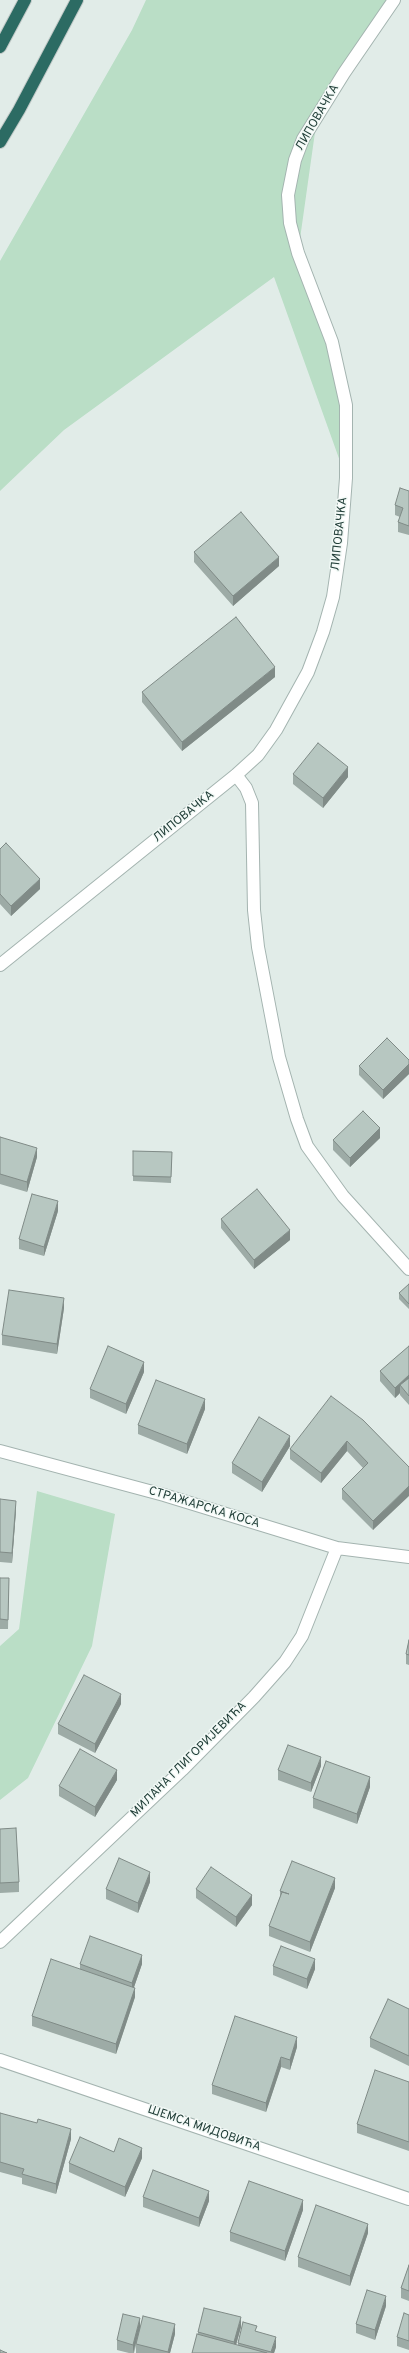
<!DOCTYPE html>
<html>
<head>
<meta charset="utf-8">
<style>
	body { margin:0 }
	canvas { display:block; background:#e1ece8 }
</style>
</head>
<body>
<canvas width="409" height="2353"></canvas>
<script>
const g = document.querySelector('canvas').getContext('2d');
g.lineJoin = 'round';
function paint(path, color) {
  g.fillStyle = color;
  g.fill(path, 'evenodd');
}
function poly(rows) {
  const path = new Path2D();
  for (const r of rows) {
    path.moveTo(r[0], r[1]);
    for (let i = 2; i < r.length; i += 2) path.lineTo(r[i], r[i + 1]);
  }
  return path;
}
function stroke(path, color, width, dash) {
  g.strokeStyle = color;
  g.lineWidth = width;
  g.lineCap = dash ? 'butt' : 'round';
  g.setLineDash(dash || []);
  g.stroke(path);
}
function label(font, color, halo, rows, align = 'center') {
  g.font = font + ' Overpass,sans-serif';
  g.lineWidth = 3;
  g.setLineDash([]);
  g.textBaseline = 'middle';
  g.strokeStyle = halo;
  g.fillStyle = color;
  for (const [text, x, y, turn = 0] of rows) {
    g.save();
    g.translate(x, y);
    g.rotate((+turn || 0) * Math.PI / 180);
    g.textAlign = isNaN(turn) ? turn : align;
    if (halo) g.strokeText(text, 0, 0);
    g.fillText(text, 0, 0);
    g.restore();
  }
}
paint(poly([
	[146,0,393,0,317,118,298,253,346,405,346,478,274,277,64,430,0,491,0,261,132,30],
	[37,1491,115,1514,92,1646,28,1778,0,1800,0,1646,19,1629]
]), '#badec6');
const street = poly([
	[236,775,246,788,252,803,254,910,258,947,279,1057,297,1119,307,1146,343,1196,409,1269],
	[0,965,236,775,258,755,276,730,308,672,323,632,333,597,341,543,346,478,346,405,332,342,298,253,290,223,288,195,295,160,303,139,344,73,394,0],
	[0,1451,164,1495,337,1548,409,1557],
	[0,1942,182,1770,254,1697,285,1662,302,1636,337,1548],
	[0,2060,409,2199]
]);
const highway = poly([
	[0,47,25,0],
	[0,142,19,110,77,0]
]);
stroke(street, '#a4b4b0', 14);
stroke(highway, '#c1c9c7', 14);
stroke(street, '#fff', 12);
stroke(highway, '#2c6b63', 12);
paint(poly([
	[409,491,409,535,398,532,398,522,400,517,395,515,395,505],
	[194,552,279,566,233,606,194,562],
	[275,677,182,751,142,702,142,692],
	[293,774,348,777,323,808,293,784],
	[0,849,40,889,11,916,0,904],
	[409,1060,409,1074,383,1099,359,1075,359,1066],
	[0,1137,37,1157,27,1192,0,1184],
	[380,1138,350,1167,333,1150,333,1140],
	[133,1151,172,1152,171,1183,133,1181],
	[58,1211,44,1256,19,1249,19,1239],
	[221,1219,290,1240,254,1269,221,1228],
	[409,1284,409,1309,399,1299,399,1293],
	[64,1308,57,1354,2,1345,2,1335],
	[409,1346,409,1405,400,1395,400,1393,395,1398,380,1381,380,1371],
	[144,1372,126,1414,90,1398,90,1389],
	[205,1409,187,1454,138,1434,138,1425],
	[363,1420,409,1467,373,1530,342,1499,342,1489,363,1468,347,1451,321,1483,290,1459,290,1449],
	[290,1446,262,1492,232,1473,232,1463],
	[0,1499,16,1510,12,1563,0,1562],
	[0,1578,9,1578,8,1629,0,1629],
	[409,1640,409,1665,406,1664,406,1654],
	[121,1704,95,1753,58,1734,58,1724],
	[321,1766,311,1792,278,1780,278,1770],
	[117,1780,95,1817,59,1796,59,1786],
	[370,1787,357,1824,313,1808,313,1798],
	[0,1829,19,1882,19,1892,0,1893],
	[150,1882,138,1913,106,1899,106,1889],
	[335,1888,310,1952,269,1936,269,1926,280,1897,280,1891],
	[196,1889,252,1905,236,1927,196,1898],
	[80,1964,142,1964,134,1987,135,1997,116,2054,32,2026,32,2016,80,1969],
	[273,1966,315,1969,307,1989,273,1975],
	[409,2009,409,2066,370,2047,370,2038],
	[297,2047,290,2070,281,2067,266,2112,212,2094,212,2085],
	[409,2082,409,2151,357,2133,357,2124],
	[0,2113,71,2139,56,2194,22,2184,22,2178,0,2172],
	[114,2152,142,2158,125,2197,69,2172,69,2163],
	[143,2197,209,2201,199,2227,143,2207],
	[303,2210,285,2261,230,2241,230,2232],
	[368,2233,350,2286,298,2267,298,2257],
	[409,2265,409,2301,401,2298,401,2288],
	[386,2306,375,2340,356,2333,356,2324],
	[409,2315,409,2350,397,2346,397,2337],
	[140,2327,175,2334,170,2353,136,2353,136,2344,138,2338,134,2353,129,2353,117,2350,117,2340],
	[241,2327,236,2345,238,2345,238,2343,257,2332,276,2347,274,2353,192,2353,198,2335,198,2332]
]), '#9daba6');
paint(poly([
	[279,557,279,566,233,606,233,596],
	[275,667,275,677,182,751,182,742],
	[348,767,348,777,323,808,323,798],
	[40,879,40,889,11,916,11,906],
	[409,1064,409,1074,383,1099,383,1090],
	[380,1128,380,1138,350,1167,350,1158],
	[37,1148,37,1157,27,1192,27,1182],
	[58,1201,58,1211,44,1256,44,1247],
	[290,1230,290,1240,254,1269,254,1260],
	[64,1298,64,1308,57,1354,57,1344],
	[144,1362,144,1372,126,1414,126,1404],
	[409,1375,409,1385,400,1385,400,1393,395,1398,395,1388],
	[205,1399,205,1409,187,1454,187,1444],
	[290,1436,290,1446,262,1492,262,1482],
	[347,1441,347,1451,321,1483,321,1473],
	[409,1486,409,1496,373,1530,373,1521],
	[16,1501,16,1510,12,1563,12,1553],
	[121,1694,121,1704,95,1753,95,1744],
	[321,1757,321,1766,311,1792,311,1783],
	[117,1770,117,1780,95,1817,95,1807],
	[370,1777,370,1787,357,1824,357,1814],
	[150,1872,150,1882,138,1913,138,1903],
	[335,1878,335,1888,310,1952,310,1942],
	[252,1895,252,1905,236,1927,236,1917],
	[142,1955,142,1964,132,1993,132,1983],
	[315,1959,315,1969,307,1989,307,1979],
	[135,1988,135,1997,116,2054,116,2044],
	[297,2037,297,2047,290,2070,290,2060],
	[281,2057,281,2067,266,2112,266,2103],
	[71,2129,71,2139,56,2194,56,2184],
	[142,2148,142,2158,125,2197,125,2187],
	[209,2191,209,2201,199,2227,199,2218],
	[303,2200,303,2210,285,2261,285,2251],
	[368,2224,368,2233,350,2286,350,2276],
	[386,2296,386,2306,375,2340,375,2330],
	[241,2317,241,2327,234,2352,234,2342],
	[140,2318,140,2328,133,2353,133,2345],
	[175,2324,175,2334,170,2353,168,2353],
	[276,2337,276,2347,274,2353,271,2353]
]), '#808b87');
const building = poly([
	[400,488,409,491,409,526,398,522,403,508,395,505,400,488],
	[241,512,279,557,233,596,194,552,241,512],
	[236,617,275,667,182,742,142,692,236,617],
	[318,743,348,767,323,798,293,774,318,743],
	[6,843,40,879,11,906,0,894,0,849,6,843],
	[387,1038,409,1060,409,1064,383,1090,359,1066,387,1038],
	[363,1111,380,1128,350,1158,333,1140,363,1111],
	[0,1137,37,1148,27,1182,0,1174,0,1137],
	[133,1151,172,1152,171,1177,133,1176,133,1151],
	[257,1189,290,1230,254,1260,221,1219,257,1189],
	[32,1194,58,1201,44,1247,19,1239,32,1194],
	[409,1284,409,1304,399,1293,409,1284],
	[9,1290,64,1298,57,1344,2,1335,9,1290],
	[108,1346,144,1362,126,1404,90,1389,108,1346],
	[409,1346,409,1375,395,1388,380,1371,409,1346],
	[409,1378,409,1396,400,1385,409,1378],
	[156,1380,205,1399,187,1444,138,1425,156,1380],
	[331,1396,363,1420,409,1467,409,1486,373,1521,342,1489,368,1463,347,1441,321,1473,290,1449,331,1396],
	[259,1417,290,1436,262,1482,232,1463,259,1417],
	[0,1499,16,1501,12,1553,0,1552,0,1499],
	[0,1578,9,1578,8,1620,0,1619,0,1578],
	[409,1640,409,1655,406,1654,409,1640],
	[84,1675,121,1694,95,1744,58,1724,84,1675],
	[288,1745,321,1757,311,1783,278,1770,288,1745],
	[80,1749,117,1770,95,1807,59,1786,80,1749],
	[326,1761,370,1777,357,1814,313,1798,326,1761],
	[16,1828,19,1882,0,1883,0,1829,16,1828],
	[119,1858,150,1872,138,1903,106,1889,119,1858],
	[292,1861,335,1878,310,1942,269,1926,282,1892,289,1894,280,1891,292,1861],
	[211,1867,252,1895,236,1917,196,1889,211,1867],
	[90,1936,142,1955,132,1983,80,1964,90,1936],
	[281,1946,315,1959,307,1979,273,1966,281,1946],
	[51,1959,135,1988,116,2044,32,2016,51,1959],
	[388,1999,409,2009,409,2056,370,2038,388,1999],
	[235,2016,297,2037,290,2060,281,2057,266,2103,212,2085,235,2016],
	[375,2070,409,2082,409,2142,357,2124,375,2070],
	[0,2113,37,2123,38,2119,71,2129,56,2184,22,2174,24,2169,0,2162,0,2113],
	[80,2137,114,2152,119,2138,142,2148,125,2187,69,2163,80,2137],
	[153,2170,209,2191,199,2218,143,2197,153,2170],
	[249,2181,303,2200,285,2251,230,2232,249,2181],
	[316,2205,368,2224,350,2276,298,2257,316,2205],
	[409,2265,409,2291,401,2288,409,2265],
	[367,2290,386,2296,375,2330,356,2324,367,2290],
	[204,2308,241,2317,234,2342,198,2332,204,2308],
	[404,2313,409,2315,409,2341,397,2337,404,2313],
	[123,2314,140,2318,133,2345,117,2340,123,2314],
	[143,2316,175,2324,168,2352,136,2344,143,2316],
	[243,2322,257,2326,255,2331,276,2337,271,2352,238,2343,243,2322],
	[197,2334,267,2353,192,2353,197,2334],
	[0,2350,7,2353,0,2353,0,2350]
]);
paint(building, '#b7c7c1');
stroke(building, '#808b87', 1);
label('12px', '#213e38', '#f2f9f6', [
	["ЛИПОВАЧКА",318,118,-60],
	["ЛИПОВАЧКА",340,534,-84],
	["ЛИПОВАЧКА",184,817,-39],
	["СТРАЖАРСКА КОСА",204,1508,17],
	["МИЛАНА ГЛИГОРИЈЕВИЋА",189,1760,-45],
	["ШЕМСА МИДОВИЋА",204,2129,19]
]);
</script>
</body>
</html>
